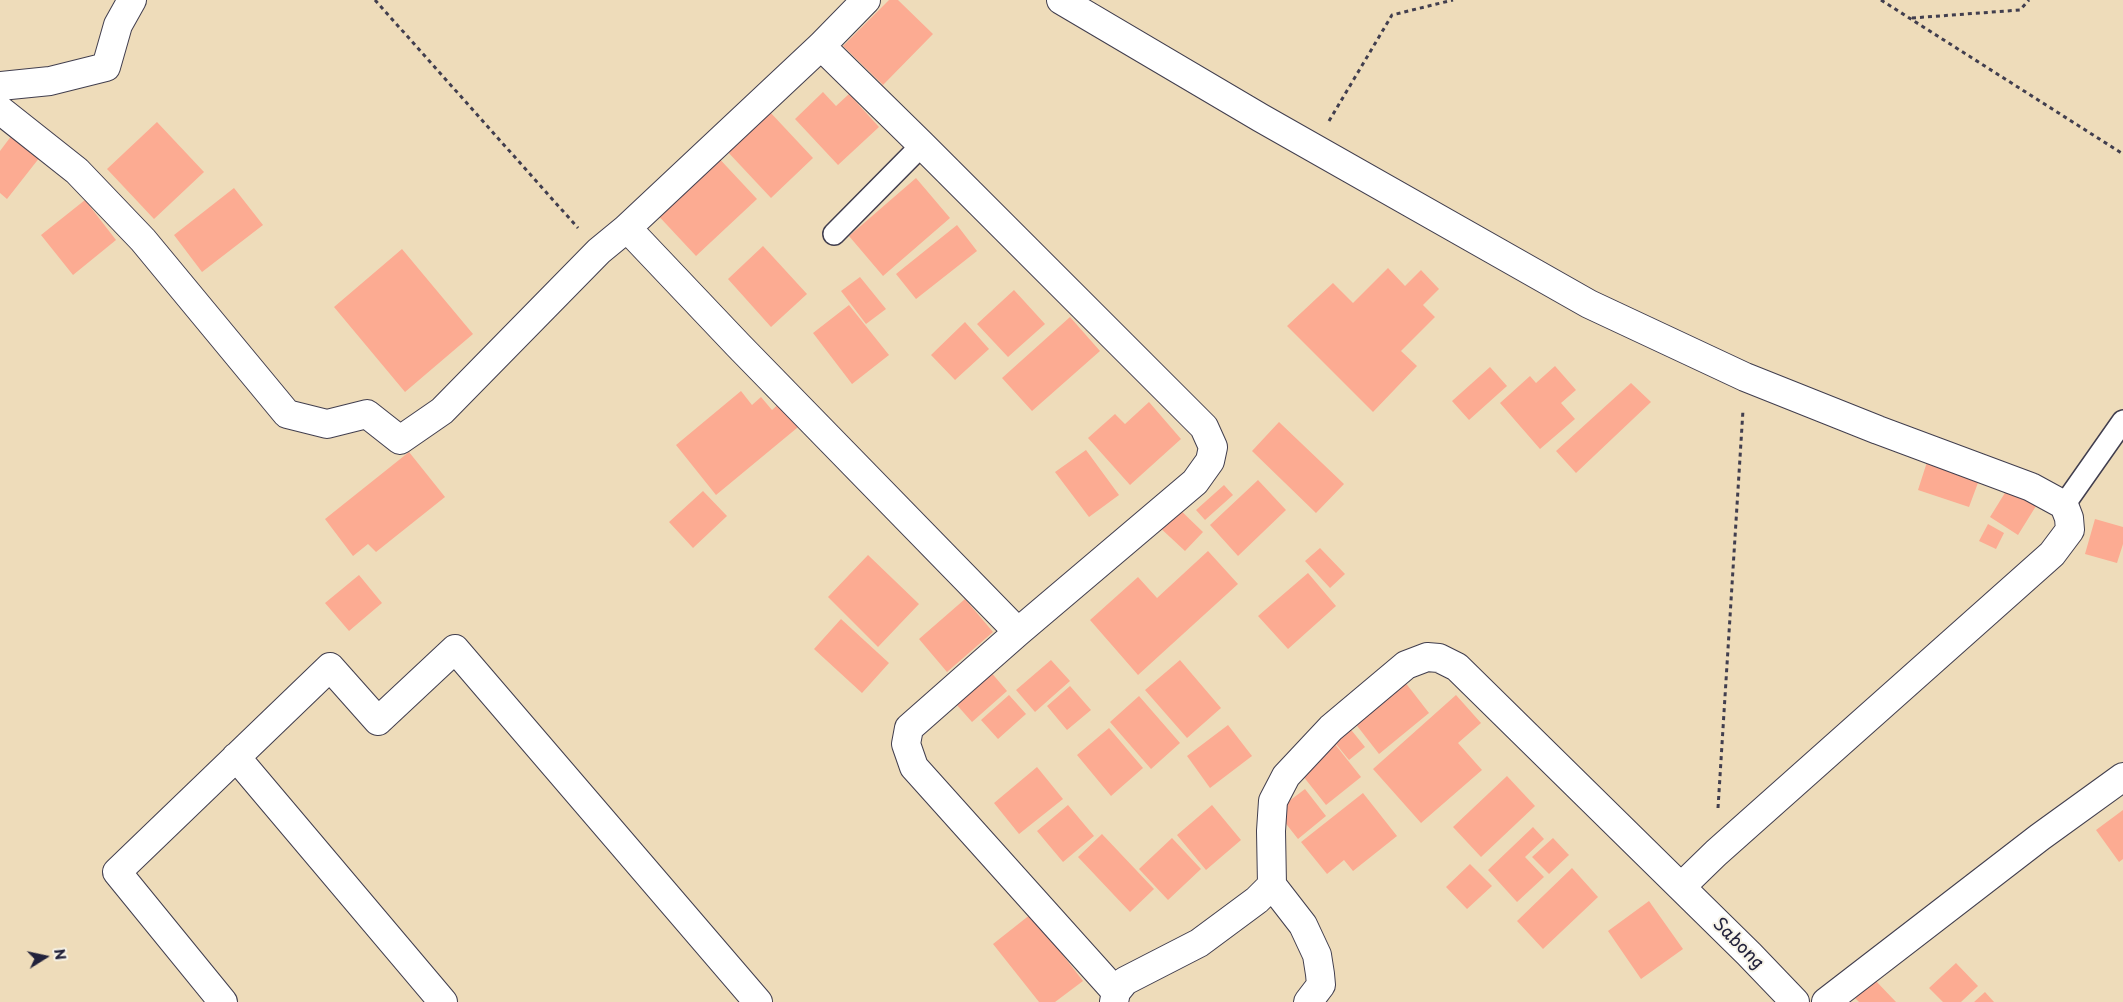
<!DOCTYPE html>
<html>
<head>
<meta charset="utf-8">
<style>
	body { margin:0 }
	#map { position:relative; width:2123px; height:1002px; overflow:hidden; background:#eedcba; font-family:"Playpen Sans",sans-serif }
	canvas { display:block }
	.north { position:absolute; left:20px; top:932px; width:50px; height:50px; -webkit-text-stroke:4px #f7f3e8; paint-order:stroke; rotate:80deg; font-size:14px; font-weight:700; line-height:20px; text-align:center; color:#22223b }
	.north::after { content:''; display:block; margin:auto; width:18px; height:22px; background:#22223b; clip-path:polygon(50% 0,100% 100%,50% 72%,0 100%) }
</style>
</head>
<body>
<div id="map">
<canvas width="2123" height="1002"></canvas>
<div class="north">N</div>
</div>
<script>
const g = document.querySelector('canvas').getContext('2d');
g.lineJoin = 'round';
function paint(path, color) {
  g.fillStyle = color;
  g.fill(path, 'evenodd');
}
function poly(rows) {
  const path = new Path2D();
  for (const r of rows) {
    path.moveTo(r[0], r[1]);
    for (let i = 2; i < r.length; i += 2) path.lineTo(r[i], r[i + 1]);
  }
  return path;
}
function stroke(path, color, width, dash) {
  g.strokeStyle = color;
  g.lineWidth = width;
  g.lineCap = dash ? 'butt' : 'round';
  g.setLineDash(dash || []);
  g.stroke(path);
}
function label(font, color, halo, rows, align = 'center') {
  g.font = font + ' "Playpen Sans",sans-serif';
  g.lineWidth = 4;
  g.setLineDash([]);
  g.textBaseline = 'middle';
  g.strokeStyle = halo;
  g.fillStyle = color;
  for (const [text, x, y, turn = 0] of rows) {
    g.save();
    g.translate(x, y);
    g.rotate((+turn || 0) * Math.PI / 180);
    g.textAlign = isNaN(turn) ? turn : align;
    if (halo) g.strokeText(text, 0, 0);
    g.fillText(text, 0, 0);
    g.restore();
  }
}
paint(poly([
	[889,0,898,0,933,34,883,85,843,46],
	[823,92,836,106,849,94,879,127,838,165,795,119],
	[769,111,813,158,771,198,726,150],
	[157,122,204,172,154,219,107,169],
	[12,135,40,157,7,199,0,193,0,151],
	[714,153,757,199,696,256,653,210],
	[916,178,950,218,883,276,849,236],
	[234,188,263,225,202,272,174,235],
	[85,200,116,240,73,275,41,235],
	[957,225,977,251,916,299,896,274],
	[763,246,807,294,771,327,728,279],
	[402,249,473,334,405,392,334,307],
	[1388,268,1405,286,1421,270,1439,289,1423,305,1435,317,1401,351,1417,366,1373,412,1287,326,1333,283,1353,303],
	[860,277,886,309,866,324,841,291],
	[1014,290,1045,324,1008,357,977,324],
	[849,305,889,355,852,384,813,333],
	[1070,317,1100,351,1032,411,1002,378],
	[965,322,989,349,955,380,931,355],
	[1555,366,1576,390,1561,403,1575,419,1540,449,1500,403,1530,376,1536,383],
	[1490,367,1507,386,1469,420,1452,401],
	[1631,383,1651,402,1576,473,1556,451],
	[741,391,752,405,761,397,772,410,783,400,803,423,716,495,676,445],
	[1149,402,1181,439,1130,485,1088,438,1115,414,1125,424],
	[1279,422,1344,484,1316,513,1252,451],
	[1086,450,1119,495,1089,517,1055,472],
	[409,452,445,497,376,552,368,544,353,556,325,519],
	[1927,462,1979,480,1969,507,1918,490],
	[1258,480,1286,510,1238,556,1210,525],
	[1224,485,1233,495,1205,520,1196,510],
	[2008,488,2036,506,2018,535,1990,517],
	[703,491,727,516,693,548,669,522],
	[1175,505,1203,532,1185,551,1156,524],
	[2095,519,2123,527,2123,544,2117,563,2085,554],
	[1988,524,2004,533,1996,549,1979,541],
	[1320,548,1345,574,1330,588,1305,561],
	[1208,551,1238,584,1138,675,1090,620,1138,577,1157,598],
	[868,555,919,604,878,647,828,597],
	[1308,573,1336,606,1288,649,1258,616],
	[359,575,382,603,349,631,325,603],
	[965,599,993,632,947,672,919,639],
	[841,619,889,663,862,693,814,649],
	[1051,660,1070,681,1035,712,1016,690],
	[1180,660,1221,708,1187,738,1145,690],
	[984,664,1007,691,972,722,948,695],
	[1401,677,1429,713,1379,754,1351,718],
	[1070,686,1091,710,1067,730,1047,706],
	[1009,695,1026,714,998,739,981,720],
	[1456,695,1481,723,1458,743,1482,770,1421,823,1373,769],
	[1139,696,1180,743,1151,769,1110,722],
	[1228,725,1252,756,1210,788,1187,756],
	[1348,726,1365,747,1349,760,1332,739],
	[1109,728,1143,768,1111,796,1077,755],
	[1334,743,1361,777,1326,805,1299,771],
	[1037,767,1063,799,1019,834,994,803],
	[1507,776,1535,806,1481,857,1453,827],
	[1305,789,1326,816,1298,839,1276,811],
	[1363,793,1397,836,1353,871,1344,860,1327,874,1301,842],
	[1068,805,1094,836,1063,862,1037,831],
	[1212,805,1241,840,1206,870,1177,835],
	[2123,810,2123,859,2119,862,2096,830],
	[1533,827,1544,839,1525,857,1544,877,1517,902,1488,870],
	[1102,834,1154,889,1130,912,1078,857],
	[1172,838,1201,869,1168,900,1139,869],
	[1553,838,1569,855,1549,874,1532,857],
	[1470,864,1492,886,1467,909,1446,887],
	[1572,868,1598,897,1543,949,1517,921],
	[1649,901,1683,949,1641,979,1608,931],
	[1031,914,1083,981,1055,1002,1039,1002,993,944],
	[1956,963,1978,986,1961,1002,1943,1002,1929,988],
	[1874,979,1896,1002,1859,1002,1855,998],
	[1985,992,1994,1002,1974,1002]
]), '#fcab92');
const lane = poly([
	[834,234,922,145],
	[2064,505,2123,421]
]);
const street = poly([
	[1061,0,1261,118,1589,304,1745,377,1878,430,2031,487,2064,505,2069,518,2070,530,2052,554,1716,853,1681,887],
	[821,46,922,145,1204,427,1213,447,1210,461,1195,482,1018,632,909,728,906,744,914,767,1116,992],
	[0,86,50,81,106,67,118,25,132,0],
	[0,110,77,171,143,240,287,414,327,424,367,414,400,440,442,411,599,251,627,228,821,46,866,0],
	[627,228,738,345,1018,632],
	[236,757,443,1002],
	[223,1002,117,872,330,667,378,721,455,649,758,1002],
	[1114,1002,1116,992,1125,981,1199,943,1257,900,1272,885],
	[1308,1002,1321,985,1320,974,1317,955,1303,925,1272,885,1271,831,1273,801,1286,776,1331,728,1406,665,1427,657,1439,658,1457,667,1749,954,1795,1002],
	[1826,1002,2040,837,2123,777]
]);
stroke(lane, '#413e4e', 24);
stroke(street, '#413e4e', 30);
stroke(poly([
	[375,0,578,228],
	[1881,0,2123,154],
	[1912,18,2020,10,2029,0],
	[1329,121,1392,15,1453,0],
	[1718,808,1743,410]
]), '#413e4e', 3, [4, 4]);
stroke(lane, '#fff', 21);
stroke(street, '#fff', 28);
label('18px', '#22223b', '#f7f3e8', [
	["Sabong",1738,944,45]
]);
</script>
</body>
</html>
